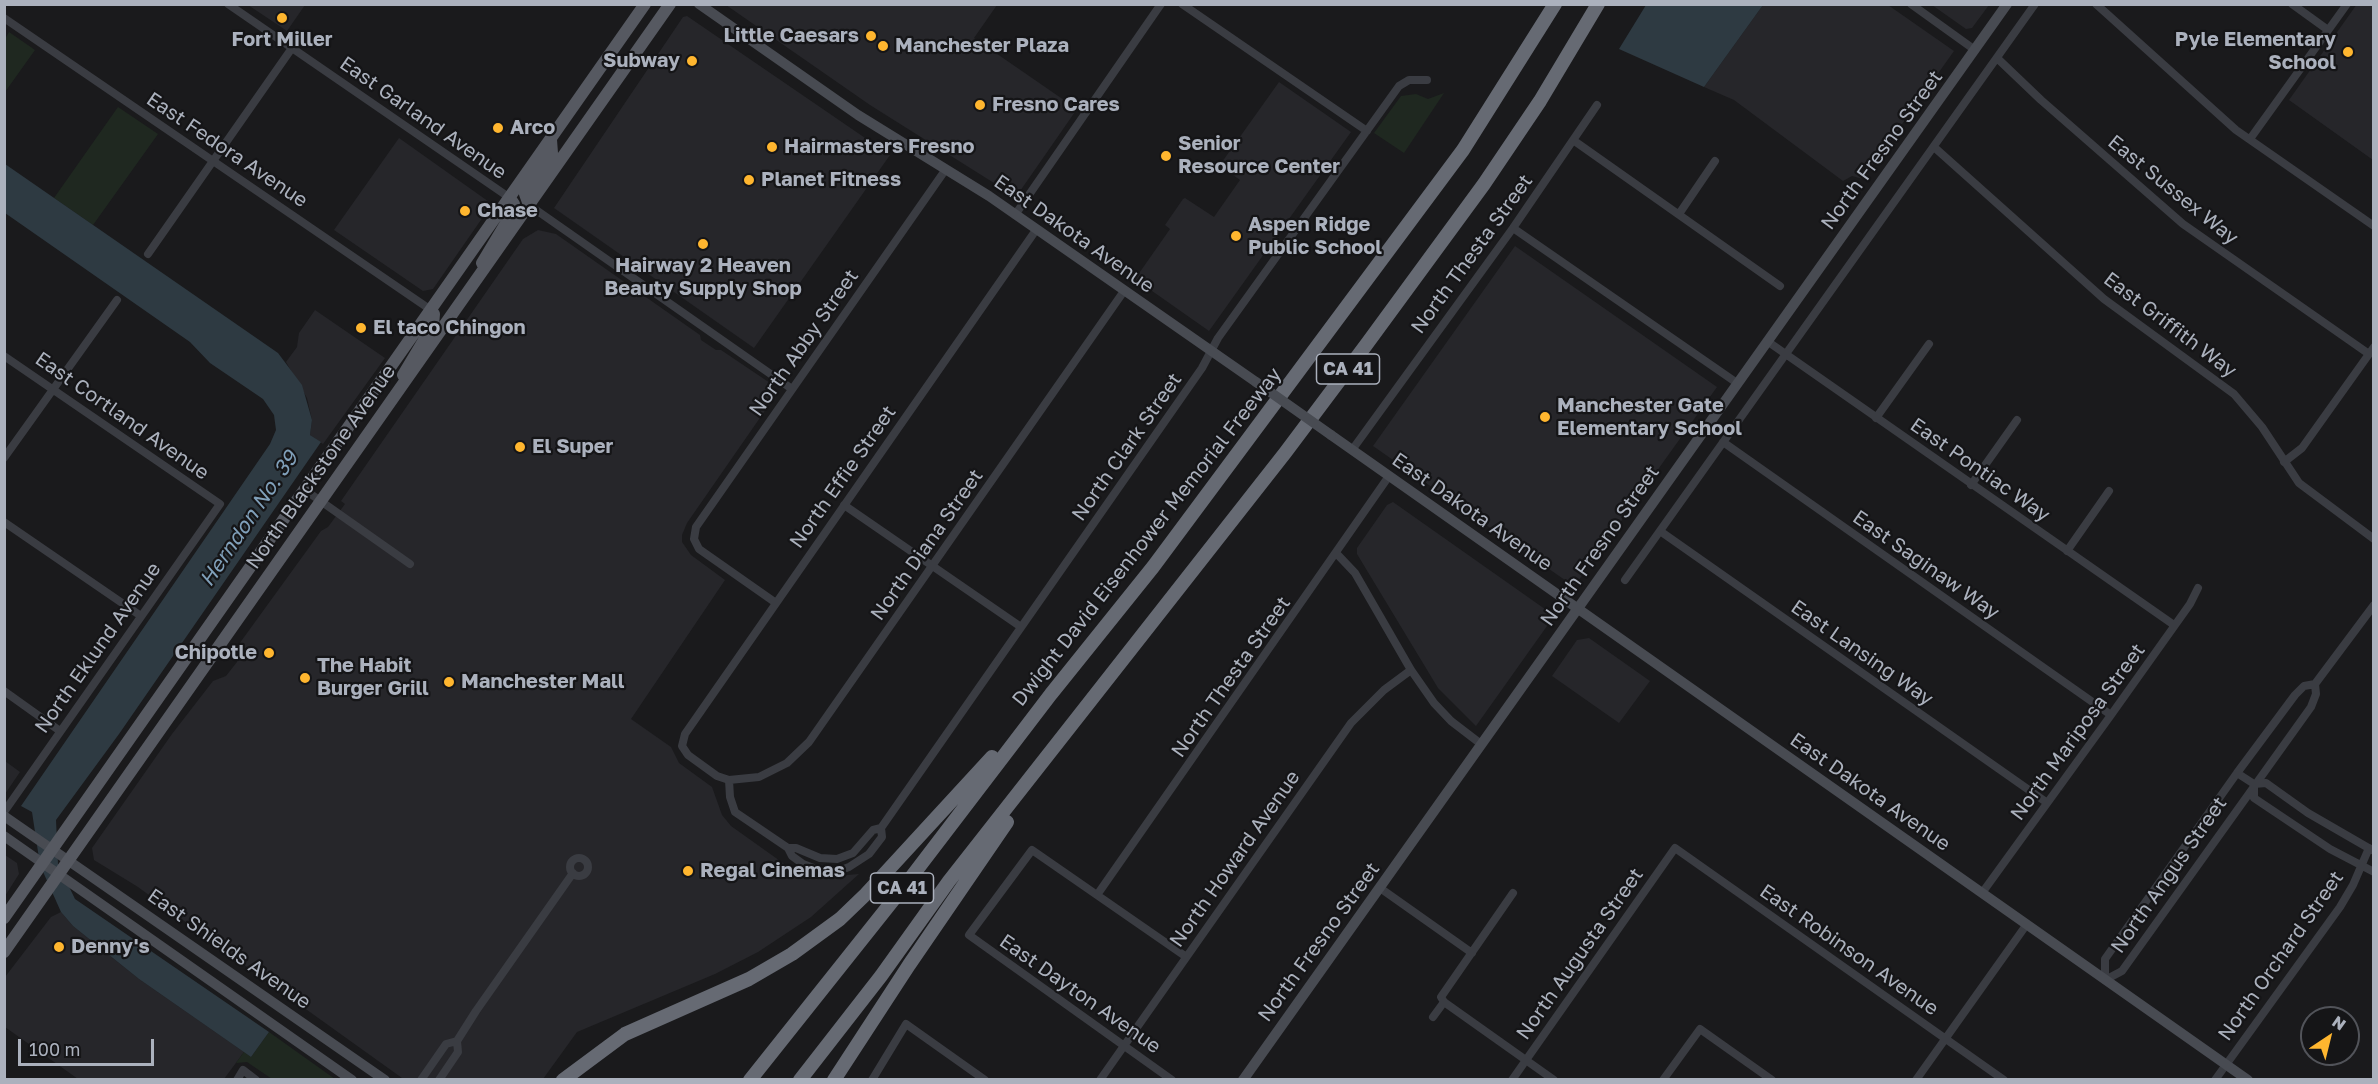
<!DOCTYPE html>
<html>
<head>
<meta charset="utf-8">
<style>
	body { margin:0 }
	#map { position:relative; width:2378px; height:1084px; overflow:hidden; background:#1a1a1c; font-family:"Golos Text",sans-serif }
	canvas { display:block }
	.frame { position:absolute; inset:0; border:6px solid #abb1bd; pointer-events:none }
	.north { position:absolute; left:2300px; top:1006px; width:60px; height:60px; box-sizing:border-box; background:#151517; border:2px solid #515359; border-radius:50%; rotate:35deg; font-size:16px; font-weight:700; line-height:24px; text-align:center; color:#abb1bd }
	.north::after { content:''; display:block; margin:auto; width:21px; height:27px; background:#ffb62f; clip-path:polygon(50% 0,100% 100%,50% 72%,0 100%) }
	.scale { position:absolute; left:18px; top:1039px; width:136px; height:27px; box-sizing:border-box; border:3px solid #abb1bd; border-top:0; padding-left:8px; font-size:18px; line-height:21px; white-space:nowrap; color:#abb1bd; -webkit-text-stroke:4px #151517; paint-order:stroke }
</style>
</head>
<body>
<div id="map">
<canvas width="2378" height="1084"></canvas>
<div class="frame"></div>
<div class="north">N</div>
<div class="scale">100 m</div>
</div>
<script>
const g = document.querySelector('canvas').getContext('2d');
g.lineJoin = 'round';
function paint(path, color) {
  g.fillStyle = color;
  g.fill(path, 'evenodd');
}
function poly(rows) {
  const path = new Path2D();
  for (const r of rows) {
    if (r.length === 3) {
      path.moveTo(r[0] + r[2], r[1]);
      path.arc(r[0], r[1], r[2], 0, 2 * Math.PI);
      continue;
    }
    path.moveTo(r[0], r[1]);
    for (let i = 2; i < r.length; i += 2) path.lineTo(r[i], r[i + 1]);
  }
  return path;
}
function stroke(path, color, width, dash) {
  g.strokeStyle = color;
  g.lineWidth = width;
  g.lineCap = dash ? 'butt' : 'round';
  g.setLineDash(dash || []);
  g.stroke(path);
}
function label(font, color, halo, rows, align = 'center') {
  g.font = font + ' "Golos Text",sans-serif';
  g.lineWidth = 4.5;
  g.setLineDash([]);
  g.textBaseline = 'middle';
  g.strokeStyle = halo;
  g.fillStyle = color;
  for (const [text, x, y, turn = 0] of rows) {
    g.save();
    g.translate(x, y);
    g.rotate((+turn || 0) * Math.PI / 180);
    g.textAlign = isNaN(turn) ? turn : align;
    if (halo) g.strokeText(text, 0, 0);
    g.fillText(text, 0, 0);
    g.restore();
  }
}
paint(poly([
	[2357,4,2373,5,2373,160,2289,100],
	[248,5,305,4,305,5,287,31],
	[726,5,997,5,974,38,1077,109,1018,194,1013,195,870,105],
	[1763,5,1888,5,1954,51,1863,179,1852,176,1843,181,1734,100,1704,87],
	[1932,5,1989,5,1972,28,1966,29],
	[687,16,890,155,754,348,554,208,683,17],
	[1279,82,1351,132,1209,331,1135,279,1170,229,1165,225,1183,199,1185,198,1214,217,1240,180,1229,172,1222,162],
	[399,138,492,204,433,289,423,291,334,230],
	[538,230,556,234,700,335,701,340,716,350,721,350,773,385,773,399,687,523,682,535,682,542,691,555,725,580,631,719,671,747,679,763,712,787,722,815,731,826,790,868,815,878,859,874,811,917,758,952,715,974,577,1032,543,1079,402,1078,208,939,211,935,190,920,187,923,138,887,94,860,92,848,172,734,213,681,226,676,237,662,234,651,321,531,328,527,345,504,341,501,523,239],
	[1515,246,1717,387,1576,584,1572,585,1373,446],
	[315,310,385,358,323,444,310,435,312,420,307,398,286,362,297,347,299,333],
	[1393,502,1552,614,1552,619,1476,726,1438,688,1357,554,1357,548,1387,505],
	[1589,638,1650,681,1619,723,1552,676,1577,640],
	[5,761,20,772,5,794],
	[5,855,17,863,19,874,5,896],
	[61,912,73,926,139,979,244,1052,224,1079,78,1079,5,1027,5,977,51,917]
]), '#26262a');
paint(poly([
	[9,32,35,50,5,92,5,39],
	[1444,93,1404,153,1374,133,1401,96,1416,94,1428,99],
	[118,107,158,134,93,225,54,198],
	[269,1032,335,1079,272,1079,247,1062,236,1063,244,1052,251,1057]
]), '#1f2820');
paint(poly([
	[1646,5,1646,4,1763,5,1704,87,1619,49],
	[5,164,278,353,302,385,312,420,310,435,321,442,119,734,56,820,58,864,75,899,269,1032,251,1057,139,979,73,926,61,912,40,865,32,812,21,806,270,444,276,430,274,415,263,399,210,363,190,342,5,213]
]), '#2e3a42');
stroke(poly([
	[228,4,510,198],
	[1182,4,1367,131],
	[1911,4,1975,50],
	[2096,4,2236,130,2374,226],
	[2292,4,2328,30],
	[4,18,431,310],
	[1997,58,2041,100,2183,224,2369,354],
	[2250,139,2347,4],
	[1573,140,1780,286],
	[1934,147,2104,299,2234,394,2262,427,2299,483,2374,539],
	[529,205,792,389],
	[1679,214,1715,161],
	[1015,215,1161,4],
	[1513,228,1737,383],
	[1036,230,685,734,682,746,688,755,717,776,729,780,759,777,787,763,809,742,1124,291],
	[148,254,292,48],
	[1767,341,2174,625],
	[4,356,220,504,4,812],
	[1876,418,1929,344],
	[1723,442,2111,715],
	[1352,450,1513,228,1597,105],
	[4,458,117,300],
	[2284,462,2302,448,2374,347],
	[1971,485,2017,420],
	[305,490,410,564],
	[844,505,1021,627],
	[4,522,141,616],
	[1660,531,2046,802],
	[2067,551,2109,491],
	[1337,554,1355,573,1411,670,1434,703,1451,721,1481,744],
	[1625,580,2035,4],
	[776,603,699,549,694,539,696,527,946,169],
	[2315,684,2316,694,2311,707,2122,971,2105,980,2105,959,2237,773,2295,695,2304,686,2315,684,2374,605],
	[4,691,60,731],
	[2237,773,2254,784,2266,783,2308,813,2372,850],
	[729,780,730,797,735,812,788,848],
	[2254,784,2254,798,2330,849,2374,872],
	[881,828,1202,368,1218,338,1399,86,1409,80,1427,80],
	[881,828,882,837,869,854,849,867,833,873,824,872,803,864,792,856,788,848,796,848,820,858,837,859,853,853,873,830,881,828],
	[579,867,9],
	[1380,888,1472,953],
	[1982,893,2111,715,2190,604,2198,588],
	[1097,895,1389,476],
	[1444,1002,1554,1080],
	[1433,1017,1444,1002,1441,997,1513,893],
	[237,1080,243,1070,256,1080],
	[421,1080,446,1044,457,1041],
	[439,1080,458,1052,457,1041,476,1011,573,873],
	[872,1080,906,1024,985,1080],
	[1100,1080,1351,723,1384,690,1411,670],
	[1172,1080,969,935,1032,850,1185,956],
	[1512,1080,1675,848,2004,1080],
	[1663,1080,1700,1029,1772,1080],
	[1916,1080,2027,924],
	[2215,1080,2340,907,2353,885,2369,848]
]), '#3a3c42', 8);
stroke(poly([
	[699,4,858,115,989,196,1256,382],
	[1331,435,2248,1080],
	[4,816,385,1080],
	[4,836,352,1080],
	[1243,1080,2007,4]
]), '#484b52', 10);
stroke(poly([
	[529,205,525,194,552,153,551,140],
	[482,263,512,213,514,204,510,198],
	[403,375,433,325,434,314,431,310],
	[4,918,645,4],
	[4,952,670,4]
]), '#565961', 12);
stroke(poly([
	[563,1080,625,1034,749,979,792,954,840,919,866,894,992,757],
	[750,1080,906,884,1051,694,1153,567,1463,150,1555,4],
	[800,1080,881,976,949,881,1285,453,1366,345,1484,184,1540,101,1598,4],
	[834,1080,909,965,1007,822]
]), '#666a73', 14);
stroke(poly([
	[1256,382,1331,435]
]), '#484b52', 10);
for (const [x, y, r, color] of [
	[282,18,6,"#ffb62f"],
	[871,36,6,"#ffb62f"],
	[883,46,6,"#ffb62f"],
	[2348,52,6,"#ffb62f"],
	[692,61,6,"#ffb62f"],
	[980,105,6,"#ffb62f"],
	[498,128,6,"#ffb62f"],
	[772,147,6,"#ffb62f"],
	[1166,156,6,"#ffb62f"],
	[749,180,6,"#ffb62f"],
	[465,211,6,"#ffb62f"],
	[1236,236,6,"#ffb62f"],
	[703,244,6,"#ffb62f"],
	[361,328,6,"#ffb62f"],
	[1545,417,6,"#ffb62f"],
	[520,447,6,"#ffb62f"],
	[269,653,6,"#ffb62f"],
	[305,678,6,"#ffb62f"],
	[449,682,6,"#ffb62f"],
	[688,871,6,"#ffb62f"],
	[59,947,6,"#ffb62f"]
]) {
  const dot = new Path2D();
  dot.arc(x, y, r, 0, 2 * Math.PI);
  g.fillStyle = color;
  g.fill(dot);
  stroke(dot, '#151517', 2);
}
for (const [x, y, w] of [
	[1348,369,63],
	[902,888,63]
]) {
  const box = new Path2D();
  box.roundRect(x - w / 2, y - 15, w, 30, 4.5);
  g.fillStyle = '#151517';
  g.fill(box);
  stroke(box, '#abb1bd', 1.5);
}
label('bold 18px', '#abb1bd', null, [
	["CA 41",1348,369],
	["CA 41",902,888]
]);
label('bold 20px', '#abb1bd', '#151517', [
	["Little Caesars",859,36,"right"],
	["Fort Miller",282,40,"center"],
	["Pyle Elementary",2336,40,"right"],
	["School",2336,63,"right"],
	["Manchester Plaza",895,46],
	["Subway",680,61,"right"],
	["Fresno Cares",992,105],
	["Arco",510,128],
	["Senior",1178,144],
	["Resource Center",1178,167],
	["Hairmasters Fresno",784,147],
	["Planet Fitness",761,180],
	["Chase",477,211],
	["Aspen Ridge",1248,225],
	["Public School",1248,248],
	["Hairway 2 Heaven",703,266,"center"],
	["Beauty Supply Shop",703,289,"center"],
	["El taco Chingon",373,328],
	["Manchester Gate",1557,406],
	["Elementary School",1557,429],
	["El Super",532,447],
	["Chipotle",257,653,"right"],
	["The Habit",317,666],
	["Burger Grill",317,689],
	["Manchester Mall",461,682],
	["Regal Cinemas",700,871],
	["Denny's",71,947]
], 'left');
label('20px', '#abb1bd', '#151517', [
	["East Garland Avenue",423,118,35],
	["East Fedora Avenue",227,150,34],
	["North Fresno Street",1882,150,-54],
	["East Sussex Way",2173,190,39],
	["East Dakota Avenue",1074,234,35],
	["North Thesta Street",1472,254,-54],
	["East Griffith Way",2170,325,37],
	["North Abby Street",804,343,-55],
	["East Cortland Avenue",122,416,35],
	["North Clark Street",1127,447,-55],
	["North Blackstone Avenue",321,467,-55],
	["East Pontiac Way",1980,470,35],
	["North Effie Street",843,477,-55],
	["East Dakota Avenue",1472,512,35],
	["Dwight David Eisenhower Memorial Freeway",1147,537,-52],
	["North Diana Street",927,545,-55],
	["North Fresno Street",1600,546,-55],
	["East Saginaw Way",1926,565,35],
	["North Eklund Avenue",98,648,-55],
	["East Lansing Way",1862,653,35],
	["North Thesta Street",1231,677,-55],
	["North Mariposa Street",2078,732,-54],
	["East Dakota Avenue",1870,792,35],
	["North Howard Avenue",1235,859,-55],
	["North Angus Street",2169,875,-55],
	["North Fresno Street",1319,942,-54],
	["East Shields Avenue",229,949,35],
	["East Robinson Avenue",1849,950,35],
	["North Augusta Street",1580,954,-55],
	["North Orchard Street",2281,956,-55],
	["East Dayton Avenue",1080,994,35]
]);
label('italic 21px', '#80a0ba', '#151517', [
	["Herndon No. 39",249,519,-56]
]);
</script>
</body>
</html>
